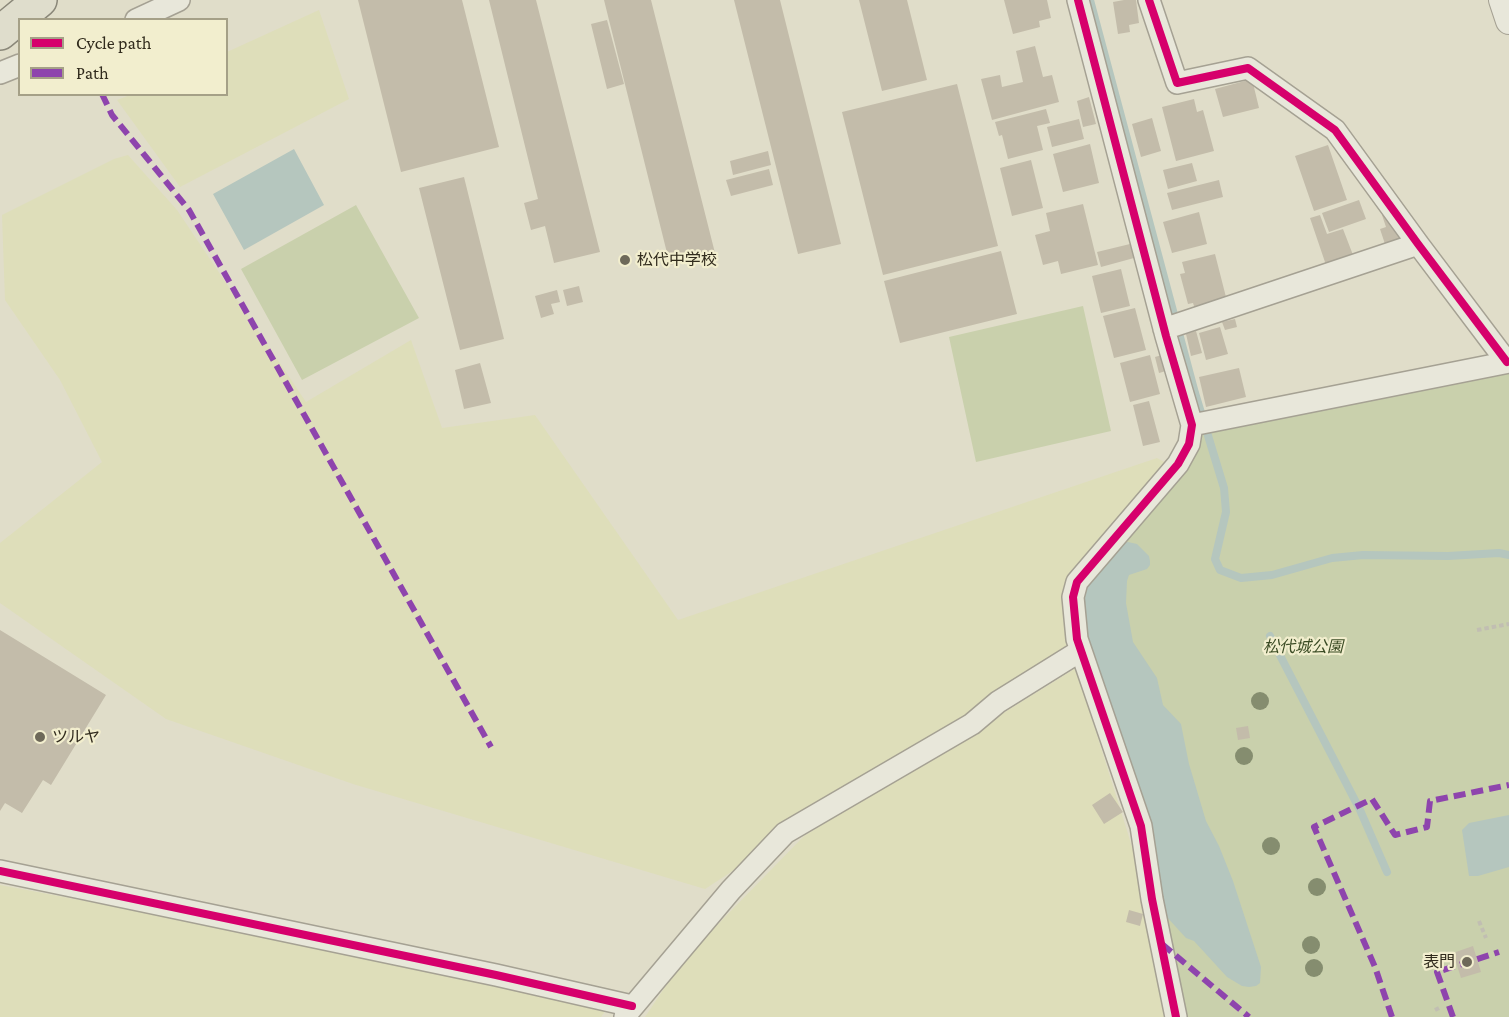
<!DOCTYPE html>
<html>
<head>
<meta charset="utf-8">
<style>
	body { margin:0 }
	#map { position:relative; width:1509px; height:1017px; overflow:hidden; background:#e0ddc9; font-family:"Crimson Pro",serif }
	canvas { display:block }
	.legend { position:absolute; left:18px; top:18px; width:210px; height:78px; box-sizing:border-box; background:#f2eece; border:2px solid #a5a087; margin:0; padding:8px 10px; list-style:none; font-size:18px; color:#312b1d }
	.legend li { display:flex; align-items:center; gap:12px; height:30px }
	.legend b { width:30px; border:2px solid #a5a087 }
</style>
</head>
<body>
<div id="map">
<canvas width="1509" height="1017"></canvas>
<ul class="legend">
<li><b style="height:8px;background:#d6006c"></b>Cycle path</li>
<li><b style="height:8px;background:#8e44ad"></b>Path</li>
</ul>
</div>
<script>
const g = document.querySelector('canvas').getContext('2d');
g.lineJoin = 'round';
function paint(path, color) {
  g.fillStyle = color;
  g.fill(path, 'evenodd');
}
function poly(rows) {
  const path = new Path2D();
  for (const r of rows) {
    path.moveTo(r[0], r[1]);
    for (let i = 2; i < r.length; i += 2) path.lineTo(r[i], r[i + 1]);
  }
  return path;
}
function stroke(path, color, width, dash) {
  g.strokeStyle = color;
  g.lineWidth = width;
  g.lineCap = dash ? 'butt' : 'round';
  g.setLineDash(dash || []);
  g.stroke(path);
}
function label(font, color, halo, rows, align = 'center') {
  g.font = font + ' "Crimson Pro","Noto Sans JP",serif';
  g.lineWidth = 4.5;
  g.setLineDash([]);
  g.textBaseline = 'middle';
  g.strokeStyle = halo;
  g.fillStyle = color;
  for (const [text, x, y, turn = 0] of rows) {
    g.save();
    g.translate(x, y);
    g.rotate((+turn || 0) * Math.PI / 180);
    g.textAlign = isNaN(turn) ? turn : align;
    if (halo) g.strokeText(text, 0, 0);
    g.fillText(text, 0, 0);
    g.restore();
  }
}
paint(poly([
	[319,10,349,99,180,187,117,100,130,95,226,94,227,52],
	[128,155,177,210,306,402,411,340,442,428,535,415,678,620,1157,458,1168,464,1067,580,1063,619,1072,650,705,889,353,784,166,719,0,603,0,543,102,462,60,380,5,300,2,215,114,159],
	[1076,668,1139,869,1168,1017,645,1017,683,960,804,836],
	[0,885,421,964,606,1010,601,1017,0,1017]
]), '#dedeba');
paint(poly([
	[356,205,419,318,302,380,241,269],
	[1083,306,1111,431,976,462,949,337],
	[1509,367,1509,1017,1186,1017,1148,825,1082,595,1199,429]
]), '#c9d0ac');
paint(poly([
	[294,149,324,205,244,250,213,194],
	[1128,542,1137,544,1149,556,1150,561,1150,565,1147,569,1129,575,1127,581,1126,603,1133,642,1157,678,1163,705,1181,724,1189,764,1206,821,1219,846,1233,881,1261,967,1260,983,1256,986,1249,987,1242,986,1227,977,1194,941,1186,938,1166,916,1148,825,1085,645,1081,608,1085,587,1122,543],
	[1509,815,1509,867,1478,876,1469,876,1462,830,1469,823]
]), '#b5c6be');
stroke(poly([
	[1090,0,1195,393,1224,488,1226,512,1215,559,1220,570,1241,578,1272,575,1332,558,1363,555,1448,556,1499,553,1509,555],
	[1270,636,1360,810,1387,872]
]), '#b5c6be', 8);
paint(poly([
	[358,0,462,0,499,147,401,172],
	[489,0,536,0,600,252,554,263,545,226,531,230,524,203,538,199],
	[604,0,651,0,715,253,670,265],
	[734,0,780,0,841,244,798,254],
	[859,0,907,0,927,80,882,91],
	[1004,0,1047,0,1051,18,1039,21,1040,27,1013,34],
	[1124,0,1136,0,1139,23,1129,25,1130,32,1118,34,1113,2],
	[607,20,624,84,607,89,591,24],
	[1035,46,1043,77,1052,75,1059,102,992,120,981,79,1000,75,1002,87,1023,82,1016,51],
	[1252,79,1259,108,1223,117,1215,89],
	[957,84,998,246,883,275,842,112],
	[1089,97,1096,124,1083,127,1077,101],
	[1194,99,1197,112,1203,110,1214,151,1176,161,1162,107],
	[1046,109,1050,123,1037,126,1043,150,1008,159,1002,135,999,136,995,122],
	[1152,118,1161,151,1141,157,1132,124],
	[1079,119,1084,139,1052,147,1047,127],
	[1090,144,1099,183,1063,192,1053,154],
	[1328,145,1347,200,1314,211,1295,156],
	[768,151,771,165,733,175,730,161],
	[1031,160,1043,208,1012,216,1000,168],
	[1192,163,1197,181,1168,189,1163,170],
	[769,169,773,185,731,196,726,180],
	[464,177,504,339,460,350,419,188],
	[1219,180,1223,197,1172,210,1167,193],
	[1359,200,1366,219,1329,232,1322,213],
	[1083,204,1098,265,1061,274,1058,261,1043,265,1035,235,1050,231,1046,213],
	[1396,210,1405,237,1385,244,1380,229,1386,227,1382,215],
	[1199,212,1207,244,1172,253,1163,222],
	[1320,215,1327,234,1343,229,1353,255,1326,265,1310,218],
	[1130,244,1134,258,1101,267,1097,252],
	[1001,251,1017,314,900,343,884,281],
	[1215,254,1227,301,1195,309,1193,303,1188,304,1180,274,1185,273,1182,262],
	[1121,269,1130,306,1101,313,1092,276],
	[579,286,583,302,567,306,563,290],
	[557,290,560,302,551,304,554,314,541,318,535,296],
	[1135,308,1146,350,1114,358,1103,316],
	[1235,319,1237,327,1225,330,1222,322],
	[1220,327,1228,354,1206,360,1199,333],
	[1196,331,1202,353,1191,356,1186,334],
	[1150,355,1160,394,1130,402,1120,363],
	[1162,355,1166,371,1159,373,1155,357],
	[480,363,491,403,464,409,455,370],
	[1239,368,1246,397,1206,407,1199,377],
	[1149,401,1160,442,1143,446,1133,405],
	[0,630,106,695,51,785,43,780,22,813,5,803,0,811],
	[1248,726,1250,738,1238,740,1236,728],
	[1110,793,1123,812,1104,824,1092,805],
	[1129,910,1143,914,1140,926,1126,922],
	[1473,946,1481,972,1461,978,1453,953]
]), '#c3bcaa');
const minor = poly([
	[1078,0,1166,336,1192,425,1189,444,1178,464,1077,582,1073,597,1077,639,1141,826,1152,899,1176,1017],
	[1149,0,1177,83,1248,68,1335,130,1418,244,1507,362],
	[136,20,179,0],
	[0,73,20,65],
	[1164,329,1418,244],
	[1192,425,1509,362],
	[0,871,496,975,632,1006],
	[625,1016,731,890,785,833,972,724,998,702,1080,651]
]);
const tertiary = poly([
	[1502,0,1509,21]
]);
const primary = poly([
	[0,33,40,0]
]);
stroke(minor, '#a5a193', 24);
stroke(tertiary, '#a5a193', 28);
stroke(primary, '#8a8779', 36);
stroke(poly([
	[1477,630,1509,624],
	[1479,921,1486,938],
	[1435,1010,1439,1008]
]), '#c1beb2', 4, [4.5, 3]);
stroke(minor, '#e8e7da', 21);
stroke(tertiary, '#e8e7da', 26);
stroke(primary, '#dfddcc', 33);
stroke(poly([
	[102,94,112,115,189,210,491,747],
	[1162,944,1249,1017],
	[1392,1017,1375,967,1314,827,1372,799,1395,835,1427,827,1430,801,1509,785],
	[1453,1017,1437,972,1499,952]
]), '#8e44ad', 6, [12, 6]);
stroke(poly([
	[1078,0,1166,336,1192,425,1189,444,1178,464,1077,582,1073,597,1077,639,1141,826,1152,899,1176,1017],
	[1149,0,1177,83,1248,68,1335,130,1418,244,1507,362],
	[0,871,496,975,632,1006]
]), '#d6006c', 8);
g.fillStyle = '#858d6f';
for (const [x, y] of [
	[1260,701],
	[1244,756],
	[1271,846],
	[1317,887],
	[1311,945],
	[1314,968]
]) {
  g.beginPath();
  g.arc(x, y, 9, 0, 2 * Math.PI);
  g.fill();
}
for (const [x, y, r, color] of [
	[625,260,6,"#6e6959"],
	[40,737,6,"#6e6959"],
	[1467,962,6,"#6e6959"]
]) {
  const dot = new Path2D();
  dot.arc(x, y, r, 0, 2 * Math.PI);
  g.fillStyle = color;
  g.fill(dot);
  stroke(dot, '#f2eece', 2);
}
label('16px', '#312b1d', '#f2eece', [
	["松代中学校",637,260],
	["ツルヤ",52,737],
	["表門",1455,962,"right"]
], 'left');
label('italic 16px', '#3b4c25', '#f2eece', [
	["松代城公園",1303,647]
]);
</script>
</body>
</html>
